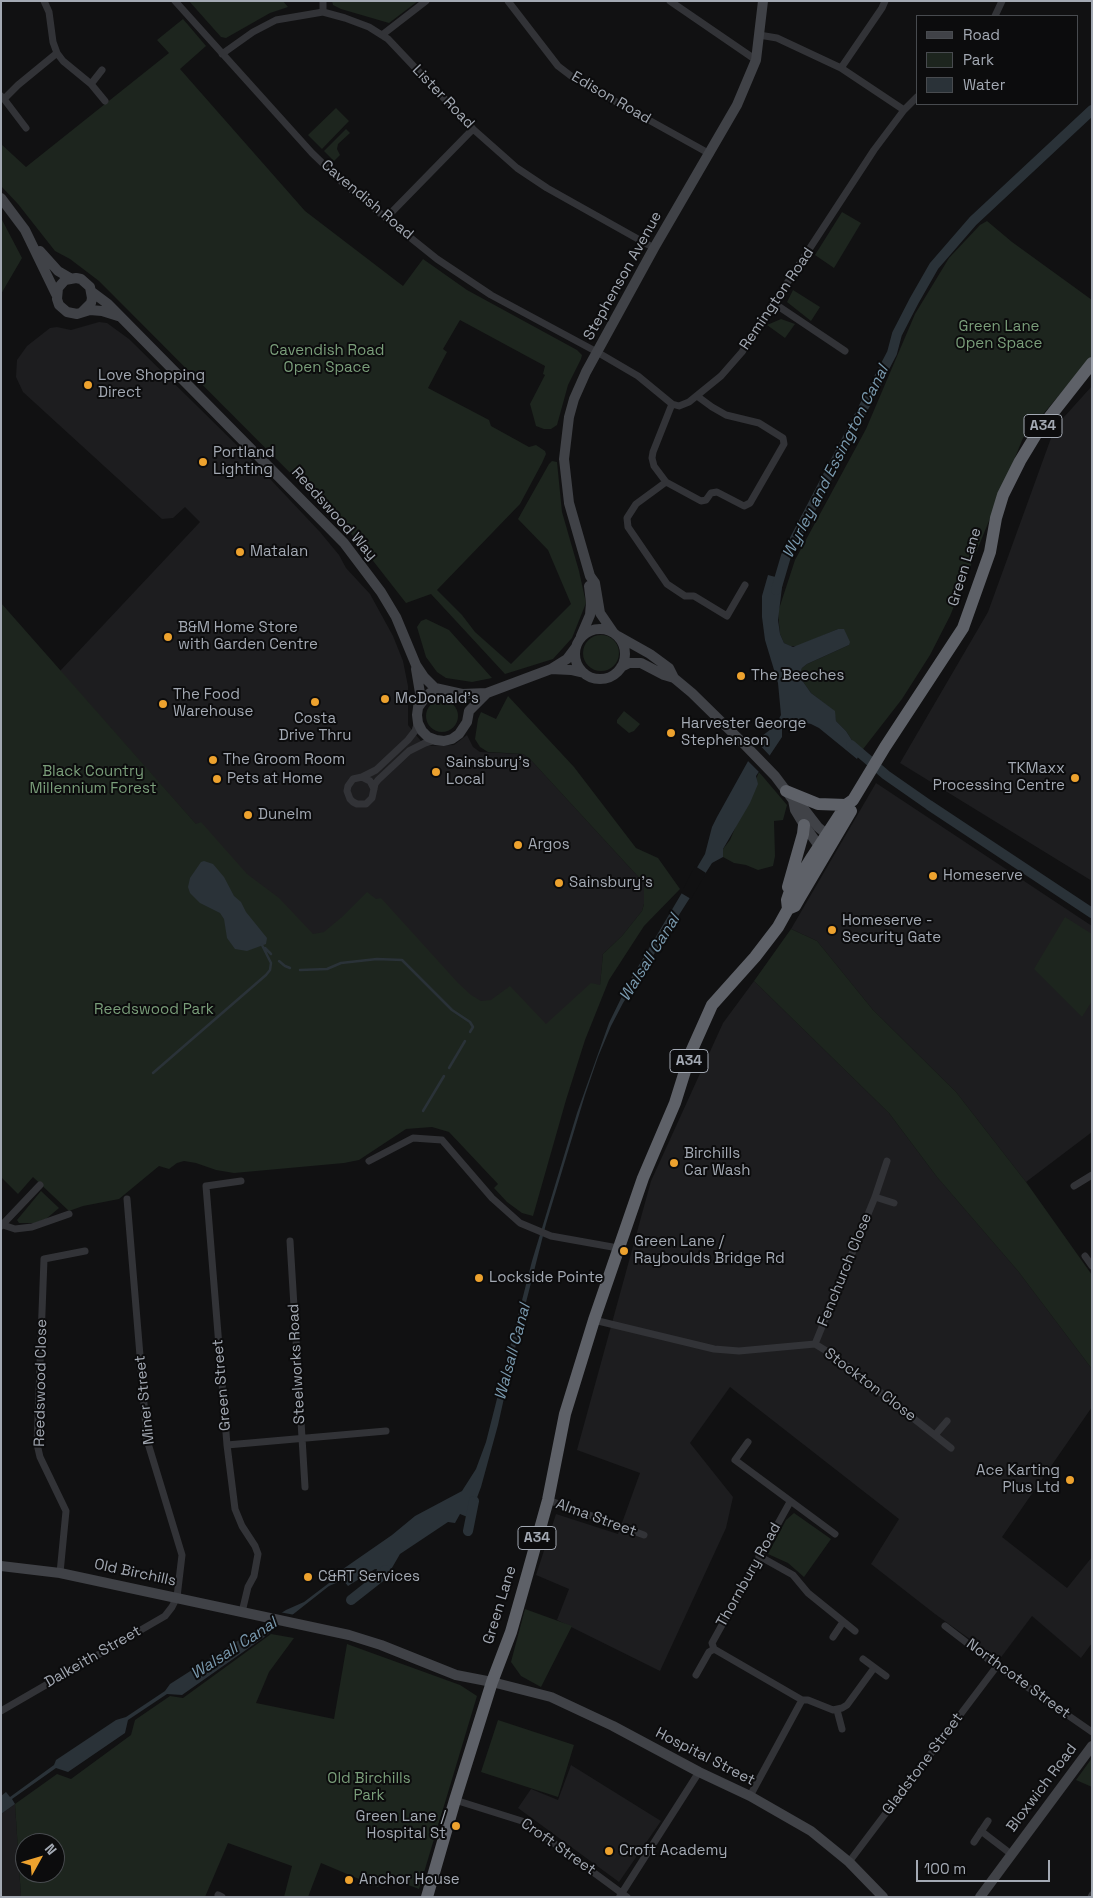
<!DOCTYPE html>
<html>
<head>
<meta charset="utf-8">
<style>
	body { margin:0 }
	#map { position:relative; width:1093px; height:1898px; overflow:hidden; background:#111112; font-family:"Space Grotesk",sans-serif }
	canvas { display:block }
	.frame { position:absolute; inset:0; border:2px solid #a3a9b3; pointer-events:none }
	.legend { position:absolute; left:916px; top:15px; width:162px; height:90px; box-sizing:border-box; background:#0c0c0d; border:1px solid #484b4f; margin:0; padding:6px 9px; list-style:none; font-size:15px; color:#a3a9b3 }
	.legend li { display:flex; align-items:center; gap:10px; height:25px }
	.legend b { width:25px; border:1px solid #484b4f }
	.north { position:absolute; left:15px; top:1833px; width:50px; height:50px; box-sizing:border-box; background:#0c0c0d; border:1px solid #484b4f; border-radius:50%; rotate:51deg; font-size:14px; font-weight:700; line-height:20px; text-align:center; color:#a3a9b3 }
	.north::after { content:''; display:block; margin:auto; width:18px; height:22px; background:#eda22e; clip-path:polygon(50% 0,100% 100%,50% 72%,0 100%) }
	.scale { position:absolute; left:916px; top:1860px; width:134px; height:22px; box-sizing:border-box; border:2px solid #a3a9b3; border-top:0; padding-left:6px; font-size:15px; line-height:18px; white-space:nowrap; color:#a3a9b3; -webkit-text-stroke:4px #0c0c0d; paint-order:stroke }
</style>
</head>
<body>
<div id="map">
<canvas width="1093" height="1898"></canvas>
<div class="frame"></div>
<ul class="legend">
<li><b style="height:6px;background:#404247"></b>Road</li>
<li><b style="height:14px;background:#1d251e"></b>Park</li>
<li><b style="height:14px;background:#2a3238"></b>Water</li>
</ul>
<div class="north">N</div>
<div class="scale">100 m</div>
</div>
<script>
const g = document.querySelector('canvas').getContext('2d');
g.lineJoin = 'round';
function paint(path, color) {
  g.fillStyle = color;
  g.fill(path, 'evenodd');
}
function poly(rows) {
  const path = new Path2D();
  for (const r of rows) {
    if (r.length === 3) {
      path.moveTo(r[0] + r[2], r[1]);
      path.arc(r[0], r[1], r[2], 0, 2 * Math.PI);
      continue;
    }
    path.moveTo(r[0], r[1]);
    for (let i = 2; i < r.length; i += 2) path.lineTo(r[i], r[i + 1]);
  }
  return path;
}
function stroke(path, color, width, dash) {
  g.strokeStyle = color;
  g.lineWidth = width;
  g.lineCap = dash ? 'butt' : 'round';
  g.setLineDash(dash || []);
  g.stroke(path);
}
function label(font, color, halo, rows, align = 'center') {
  g.font = font + ' "Space Grotesk",sans-serif';
  g.lineWidth = 4;
  g.setLineDash([]);
  g.textBaseline = 'middle';
  g.strokeStyle = halo;
  g.fillStyle = color;
  for (const [text, x, y, turn = 0] of rows) {
    g.save();
    g.translate(x, y);
    g.rotate((+turn || 0) * Math.PI / 180);
    g.textAlign = isNaN(turn) ? turn : align;
    if (halo) g.strokeText(text, 0, 0);
    g.fillText(text, 0, 0);
    g.restore();
  }
}
paint(poly([
	[99,322,107,323,129,339,256,464,320,532,339,555,346,568,370,594,393,636,403,661,408,686,408,725,425,746,454,745,467,735,473,747,480,752,523,754,530,759,644,883,644,904,642,911,622,936,603,954,600,986,577,1029,481,1015,311,954,60,671,200,522,185,507,173,518,162,519,23,392,16,377,17,360,27,346,50,328,57,327,71,330],
	[1092,386,1092,881,900,763,988,612,1055,427],
	[876,783,1092,926,1092,1132,1026,1182,956,1092,873,1010,817,941,791,929],
	[754,981,889,1113,937,1177,1018,1271,1092,1369,1092,1407,1002,1537,1067,1588,1092,1557,1092,1643,1081,1658,1032,1616,999,1660,935,1614,871,1564,899,1519,730,1387,690,1443,733,1497,726,1528,660,1671,557,1620,569,1589,536,1575,556,1514,618,1534,640,1473,577,1450,651,1181,723,1023],
	[571,1765,661,1821,619,1882,518,1808,531,1789,558,1800],
	[15,1804,21,1897,1,1897,1,1814]
]), '#1d1d1f');
paint(poly([
	[189,1,283,1,288,7,270,13,226,38,221,37],
	[332,1,418,1,389,23,341,9,333,5],
	[183,19,206,46,180,69,305,211,403,286,423,259,467,290,577,350,582,355,581,359,568,385,557,425,551,429,544,429,536,426,530,404,545,375,543,374,545,366,460,320,443,349,447,352,428,388,489,420,491,426,529,447,536,445,545,451,546,454,542,463,520,504,437,590,462,615,475,632,511,664,571,604,548,550,518,519,549,464,552,461,557,462,562,512,579,571,586,603,572,638,553,659,505,674,431,594,406,603,356,539,99,281,70,259,55,251,18,204,1,186,1,144,26,167,169,53,157,40],
	[336,108,349,121,322,149,308,135],
	[346,129,350,133,338,144,337,149,340,155,334,161,324,151],
	[842,212,861,223,834,268,815,255],
	[1,218,22,258,1,294],
	[987,221,1012,242,1092,300,1092,356,1023,438,950,616,930,655,902,699,860,753,846,731,836,721,834,711,811,693,799,676,802,668,807,664,849,645,838,629,798,646,790,646,784,643,780,634,778,612,795,560,866,429,915,314,949,258,980,225],
	[793,290,820,307,811,321,787,302],
	[781,319,795,324,785,338,767,325],
	[1,603,196,824,201,822,247,874,279,898,313,934,324,932,342,917,367,892,376,899,381,898,458,983,471,995,481,1001,491,1000,510,986,546,1024,591,983,600,985,603,954,622,936,642,911,644,904,644,883,530,759,523,754,488,752,480,747,475,739,478,719,481,712,496,719,508,696,574,767,636,848,658,858,680,889,644,926,609,980,585,1040,566,1100,533,1216,522,1213,507,1202,494,1188,498,1184,449,1132,432,1127,406,1129,359,1160,344,1163,234,1173,216,1170,196,1163,184,1161,177,1163,169,1169,159,1166,119,1199,83,1206,69,1211,33,1177,18,1194,1,1177],
	[426,619,449,630,492,678,472,682,446,678,437,672,426,657,417,627,421,621],
	[601,653,18],
	[442,716,16],
	[624,711,640,724,634,731,629,733,617,723,617,720],
	[759,772,787,805,783,820,774,821,775,856,773,866,758,870,746,865,734,863,723,857,723,849,730,840],
	[1065,917,1092,934,1092,1001,1082,1017,1034,969],
	[791,929,817,941,873,1010,956,1092,1026,1182,1092,1275,1092,1369,1018,1271,937,1177,889,1113,754,981],
	[41,1191,59,1208,46,1219,35,1223,19,1223,17,1220],
	[794,1513,831,1539,804,1577,788,1563,768,1554,786,1520],
	[525,1609,572,1626,541,1687,521,1676,511,1662],
	[271,1634,294,1638,269,1672,256,1703,334,1719,347,1644,460,1685,477,1696,419,1889,382,1875,378,1887,321,1863,308,1897,284,1897,292,1866,228,1843,205,1897,21,1897,15,1804,57,1774,71,1779,131,1735,135,1720,170,1696,183,1698],
	[25,1843,55,1843,55,1873,25,1873],
	[498,1720,574,1745,558,1797,481,1772],
	[1092,1758,1092,1787,1076,1780]
]), '#1d251e');
paint(poly([
	[768,575,783,579,778,620,780,634,784,643,793,647,838,629,844,629,850,642,849,645,807,664,802,668,799,676,811,693,835,711,836,721,846,731,860,753,857,759,819,728,811,724,799,721,791,721,782,728,782,737,756,776,758,784,750,803,723,849,723,857,712,863,623,1003,611,1026,598,1057,585,1095,546,1224,521,1322,498,1425,481,1487,472,1511,468,1531,470,1518,460,1514,455,1523,448,1522,400,1554,389,1573,381,1580,377,1581,375,1578,377,1569,375,1569,348,1586,343,1580,329,1586,263,1638,182,1695,167,1694,128,1720,125,1733,68,1772,56,1768,12,1799,15,1804,1,1814,1,1796,6,1792,10,1797,54,1765,56,1760,116,1720,126,1717,165,1691,170,1684,286,1610,304,1602,329,1583,343,1569,392,1535,415,1516,462,1491,476,1469,486,1442,532,1261,577,1113,609,1023,629,982,705,854,712,827,717,817,762,736,775,726,781,715,778,683,765,640,762,617,762,596],
	[204,861,213,864,224,877,234,896,241,902,246,912,267,938,266,944,247,951,235,949,227,938,224,919,220,913,200,903,190,893,188,887,190,878,201,862]
]), '#2a3238');
paint(poly([
	[757,742,771,757,761,774,747,760],
	[695,866,706,873,691,899,681,893],
	[279,1612,295,1615,277,1630,257,1626]
]), '#111112');
stroke(poly([
	[265,948,271,954],
	[279,961,285,966,290,968],
	[300,970,327,969,341,963,377,959,402,960,452,1010,470,1022,473,1027,470,1032],
	[449,1068,465,1041],
	[153,1073,266,975,270,970,271,963,262,945],
	[423,1111,444,1076]
]), '#2a3238', 2.5);
stroke(poly([
	[776,590,786,556,892,353,897,334,914,301,934,266,973,221,1092,110],
	[851,745,886,775,929,805,1092,913],
	[468,1531,474,1501],
	[351,1600,384,1574,385,1570]
]), '#2a3238', 10);
stroke(poly([
	[44,1,49,12,53,42,57,53,63,61,91,84,105,101],
	[175,1,312,153,342,182,386,218,437,259,491,295,597,352,638,376,672,404,679,406,689,402,721,376,742,352,874,150,904,110,917,97],
	[323,1,323,12],
	[508,1,558,66,575,79,710,154],
	[670,1,756,60],
	[995,16,1002,1],
	[382,35,426,1],
	[759,35,777,38,841,68,904,110],
	[222,54,253,32,276,20,323,12,345,18,369,27,388,39,473,129,517,168,547,188,654,248],
	[841,68,882,8,885,1],
	[91,84,102,70],
	[1,96,4,99,18,85,57,53],
	[4,99,26,128],
	[386,218,473,129],
	[775,304,845,351],
	[672,404,653,452,652,458,654,466,666,482,701,501,706,500,711,493,717,492,744,506,750,503,784,444,783,438,759,423,726,415,712,407,697,396],
	[666,482,636,504,627,518,628,527,667,584,685,596,694,596,727,616,745,585],
	[362,777,376,770,408,740,415,731,418,721],
	[374,789,370,781,362,777,353,779,348,786,347,791,350,799,353,802,357,804,366,804,372,798,375,784,378,780,409,751,425,743,436,740],
	[369,1161,413,1138,442,1140,492,1198,520,1223,551,1236,618,1248],
	[241,1181,206,1186,227,1445,235,1509,242,1526,255,1546,258,1554,254,1576,248,1587,242,1612],
	[1074,1186,1092,1175],
	[875,1197,894,1203],
	[3,1225,15,1229,32,1227,69,1214],
	[1,1226,40,1185],
	[290,1241,305,1487],
	[1085,1256,1092,1266],
	[594,1320,714,1349,739,1351,815,1344,833,1355,951,1448],
	[815,1344,875,1197,887,1161],
	[935,1435,947,1421],
	[748,1442,735,1460,835,1534],
	[227,1445,386,1431],
	[548,1500,644,1535],
	[759,1556,793,1575,808,1593,855,1631],
	[60,1573,66,1511,40,1457,37,1444,44,1259,85,1251],
	[945,1626,997,1666,1092,1732],
	[833,1637,843,1622],
	[714,1649,802,1700],
	[863,1659,886,1676],
	[696,1675,709,1652,714,1649,712,1643,790,1502],
	[837,1710,842,1729],
	[1,1711,165,1616,172,1607,177,1597,182,1555,147,1440,127,1199],
	[750,1796,802,1700,808,1700,833,1710,842,1708,847,1705,874,1668],
	[455,1800,525,1822,627,1897],
	[981,1831,1011,1854],
	[974,1842,988,1821],
	[849,1862,997,1666],
	[218,1895,222,1897],
	[620,1896,699,1772],
	[1091,1897,1092,1895]
]), '#323337', 7);
stroke(poly([
	[1,198,25,230,56,294],
	[40,251,58,271,70,278],
	[92,292,108,304,344,543,381,592,396,617,416,665,424,677,435,688,462,694,487,693,551,669,567,659,576,647],
	[83,311,91,303,92,298,90,287,81,279,76,278,65,280,58,288,57,299,59,305,67,312,77,314,90,310,102,311,118,316],
	[600,654,25],
	[613,632,600,613,595,583,590,576,569,503,564,459,569,417,574,399,586,372,654,248,737,105,756,60,763,1],
	[581,636,590,615,591,603,589,586],
	[618,636,650,654,669,668,674,678,692,693,744,744,775,776,793,800,801,805,818,827,831,838],
	[621,667,629,663,641,663,664,675,674,678],
	[416,669,420,693,417,715,418,723,422,731,428,737,436,740,444,741,452,739,459,734,467,722,469,711,487,693],
	[551,669,571,670,584,673],
	[419,706,424,699,430,693,444,690],
	[793,800,795,810,804,825,819,846,824,849],
	[1,1566,60,1573,349,1635,381,1645,456,1675,492,1682,551,1697,613,1726,699,1772,750,1796,811,1831,849,1862,883,1897],
	[980,1897,1092,1746]
]), '#404247', 10);
stroke(poly([
	[786,791,818,804,846,805],
	[788,887,803,834,804,825],
	[788,909,795,906,799,899,851,811],
	[427,1897,455,1800,492,1682,511,1632,528,1572,548,1500,565,1414,594,1320,643,1178,675,1103,691,1052,712,1005,755,957,778,927,788,909,787,900,789,894,812,857,846,805,853,800,885,747,963,628,990,552,996,518,1003,495,1020,461,1037,433,1092,363]
]), '#5e6168', 12);
for (const [x, y, r, color] of [
	[88,385,5,"#eda22e"],
	[203,462,5,"#eda22e"],
	[240,552,5,"#eda22e"],
	[168,637,5,"#eda22e"],
	[741,676,5,"#eda22e"],
	[385,699,5,"#eda22e"],
	[315,702,5,"#eda22e"],
	[163,704,5,"#eda22e"],
	[671,733,5,"#eda22e"],
	[213,760,5,"#eda22e"],
	[436,772,5,"#eda22e"],
	[1075,778,5,"#eda22e"],
	[217,779,5,"#eda22e"],
	[248,815,5,"#eda22e"],
	[518,845,5,"#eda22e"],
	[933,876,5,"#eda22e"],
	[559,883,5,"#eda22e"],
	[832,930,5,"#eda22e"],
	[674,1163,5,"#eda22e"],
	[624,1251,5,"#eda22e"],
	[479,1278,5,"#eda22e"],
	[1070,1480,5,"#eda22e"],
	[308,1577,5,"#eda22e"],
	[456,1826,5,"#eda22e"],
	[609,1851,5,"#eda22e"],
	[349,1880,5,"#eda22e"]
]) {
  const dot = new Path2D();
  dot.arc(x, y, r, 0, 2 * Math.PI);
  g.fillStyle = color;
  g.fill(dot);
  stroke(dot, '#0c0c0d', 2);
}
for (const [x, y, w] of [
	[1043,426,38],
	[689,1061,38],
	[537,1538,38]
]) {
  const box = new Path2D();
  box.roundRect(x - w / 2, y - 11.5, w, 23, 4);
  g.fillStyle = '#0c0c0d';
  g.fill(box);
  stroke(box, '#a3a9b3', 1);
}
label('bold 14px', '#a3a9b3', null, [
	["A34",1043,426],
	["A34",689,1061],
	["A34",537,1538]
]);
label('15px', '#a3a9b3', '#0c0c0d', [
	["Lister Road",443,97,46],
	["Edison Road",611,98,30],
	["Cavendish Road",367,200,40],
	["Stephenson Avenue",623,276,-61],
	["Remington Road",777,299,-56],
	["Reedswood Way",334,514,48],
	["Green Lane",965,567,-73],
	["Fenchurch Close",845,1270,-68],
	["Steelworks Road",297,1364,-93],
	["Reedswood Close",41,1383,-89],
	["Green Street",222,1385,-95],
	["Stockton Close",870,1385,37],
	["Miner Street",145,1400,-96],
	["Alma Street",596,1518,20],
	["Old Birchills",135,1573,12],
	["Thornbury Road",749,1575,-61],
	["Green Lane",500,1605,-73],
	["Dalkeith Street",93,1657,-30],
	["Northcote Street",1018,1679,36],
	["Hospital Street",705,1757,27],
	["Gladstone Street",923,1764,-53],
	["Bloxwich Road",1042,1788,-53],
	["Croft Street",558,1847,35]
]);
label('15px', '#7a9e7a', '#0c0c0d', [
	["Green Lane",999,327],
	["Open Space",999,344],
	["Cavendish Road",327,351],
	["Open Space",327,368],
	["Black Country",93,772],
	["Millennium Forest",93,789],
	["Reedswood Park",154,1010],
	["Old Birchills",369,1779],
	["Park",369,1796]
]);
label('15px', '#a3a9b3', '#0c0c0d', [
	["Love Shopping",98,376],
	["Direct",98,393],
	["Portland",213,453],
	["Lighting",213,470],
	["Matalan",250,552],
	["B&M Home Store",178,628],
	["with Garden Centre",178,645],
	["The Beeches",751,676],
	["The Food",173,695],
	["Warehouse",173,712],
	["McDonald's",395,699],
	["Costa",315,719,"center"],
	["Drive Thru",315,736,"center"],
	["Harvester George",681,724],
	["Stephenson",681,741],
	["The Groom Room",223,760],
	["Sainsbury's",446,763],
	["Local",446,780],
	["TKMaxx",1065,769,"right"],
	["Processing Centre",1065,786,"right"],
	["Pets at Home",227,779],
	["Dunelm",258,815],
	["Argos",528,845],
	["Homeserve",943,876],
	["Sainsbury's",569,883],
	["Homeserve -",842,921],
	["Security Gate",842,938],
	["Birchills",684,1154],
	["Car Wash",684,1171],
	["Green Lane /",634,1242],
	["Rayboulds Bridge Rd",634,1259],
	["Lockside Pointe",489,1278],
	["Ace Karting",1060,1471,"right"],
	["Plus Ltd",1060,1488,"right"],
	["C&RT Services",318,1577],
	["Green Lane /",446,1817,"right"],
	["Hospital St",446,1834,"right"],
	["Croft Academy",619,1851],
	["Anchor House",359,1880]
], 'left');
label('italic 16px', '#7999ae', '#0c0c0d', [
	["Wyrley and Essington Canal",836,462,-63],
	["Walsall Canal",650,958,-58],
	["Walsall Canal",513,1352,-75],
	["Walsall Canal",234,1649,-33]
]);
</script>
</body>
</html>
